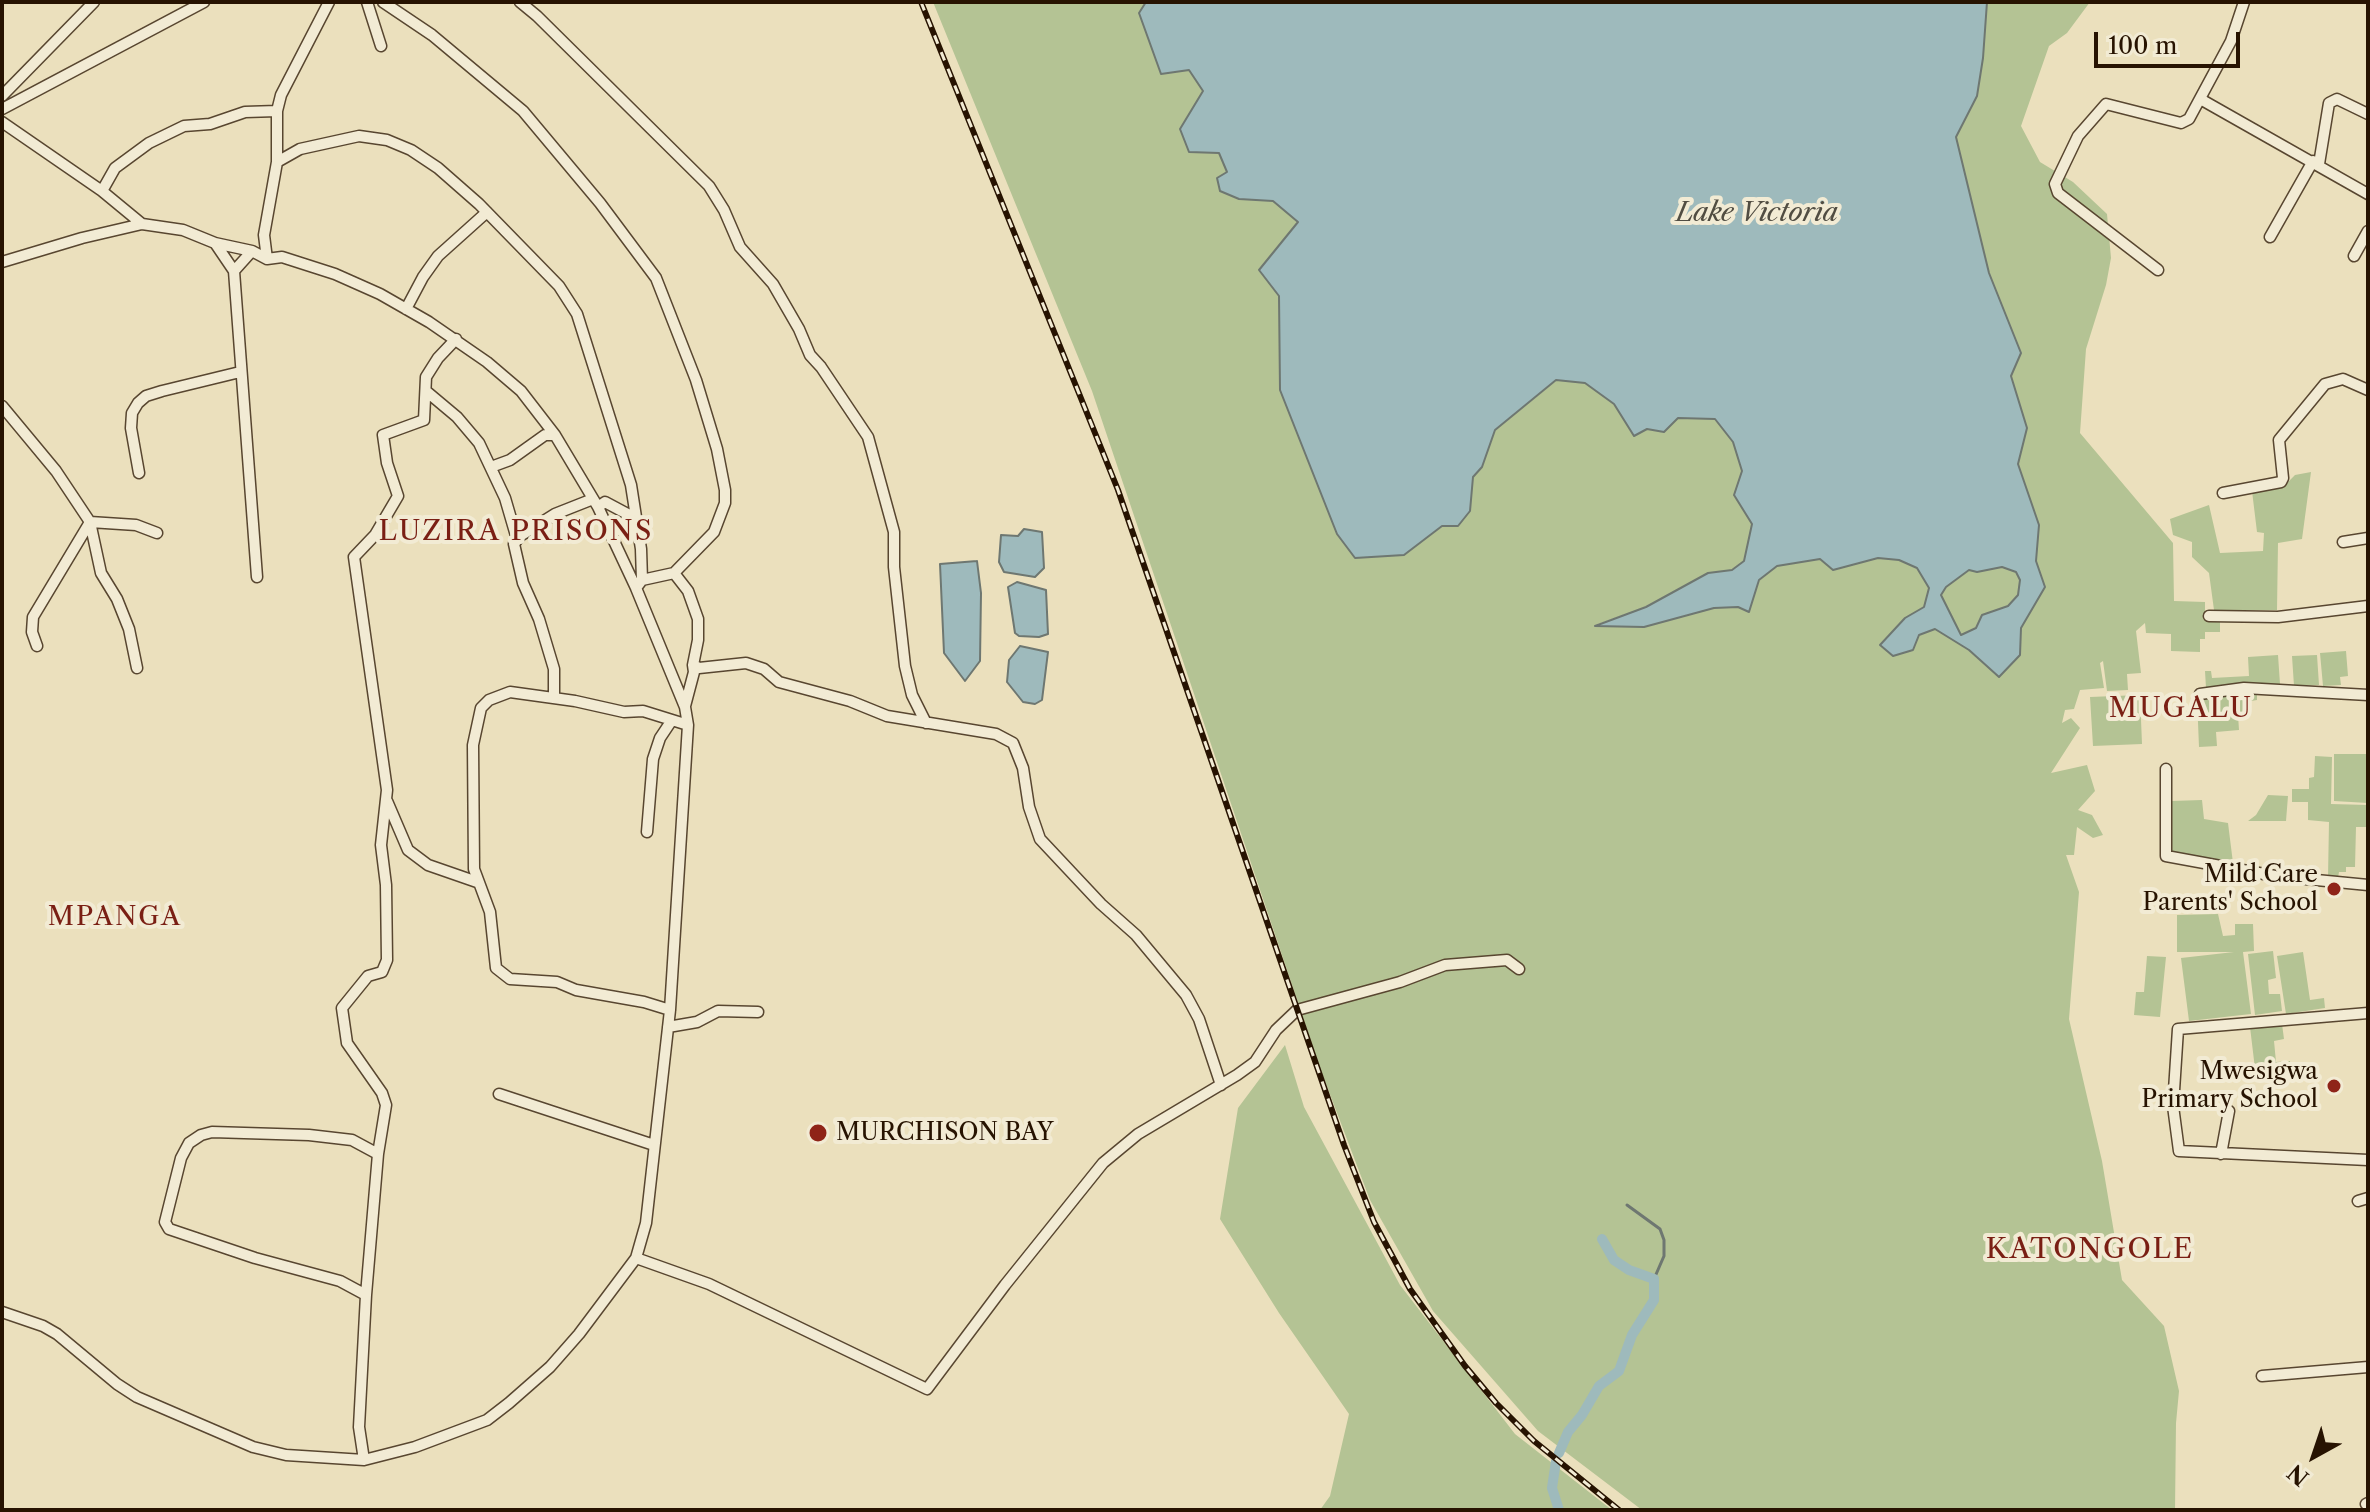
<!DOCTYPE html>
<html>
<head>
<meta charset="utf-8">
<style>
	body { margin:0 }
	#map { position:relative; width:2370px; height:1512px; overflow:hidden; background:#ebe0bd; font-family:"Libre Caslon Text",serif }
	canvas { display:block }
	.frame { position:absolute; inset:0; border:4px solid #271301; pointer-events:none }
	.north { position:absolute; left:2274px; top:1416px; width:80px; height:80px; -webkit-text-stroke:6px #f2ebd4; paint-order:stroke; rotate:220deg; font-size:22px; font-weight:700; line-height:32px; text-align:center; color:#271301 }
	.north::after { content:''; display:block; margin:auto; width:28px; height:36px; background:#271301; clip-path:polygon(50% 0,100% 100%,50% 72%,0 100%) }
	.scale { position:absolute; left:2094px; top:32px; width:146px; height:36px; box-sizing:border-box; border:4px solid #271301; border-top:0; padding-left:10px; font-size:24px; line-height:28px; white-space:nowrap; color:#271301; -webkit-text-stroke:6px #f2ebd4; paint-order:stroke }
</style>
</head>
<body>
<div id="map">
<canvas width="2370" height="1512"></canvas>
<div class="frame"></div>
<div class="north">N</div>
<div class="scale">100 m</div>
</div>
<script>
const g = document.querySelector('canvas').getContext('2d');
g.lineJoin = 'round';
function paint(path, color) {
  g.fillStyle = color;
  g.fill(path, 'evenodd');
}
function poly(rows) {
  const path = new Path2D();
  for (const r of rows) {
    path.moveTo(r[0], r[1]);
    for (let i = 2; i < r.length; i += 2) path.lineTo(r[i], r[i + 1]);
  }
  return path;
}
function stroke(path, color, width, dash) {
  g.strokeStyle = color;
  g.lineWidth = width;
  g.lineCap = dash ? 'butt' : 'round';
  g.setLineDash(dash || []);
  g.stroke(path);
}
function label(font, color, halo, rows, align = 'center') {
  g.font = font + ' "Libre Caslon Text",serif';
  g.lineWidth = 8;
  g.setLineDash([]);
  g.textBaseline = 'middle';
  g.strokeStyle = halo;
  g.fillStyle = color;
  for (const [text, x, y, turn = 0] of rows) {
    g.save();
    g.translate(x, y);
    g.rotate((+turn || 0) * Math.PI / 180);
    g.textAlign = isNaN(turn) ? turn : align;
    if (halo) g.strokeText(text, 0, 0);
    g.fillText(text, 0, 0);
    g.restore();
  }
}
paint(poly([
	[933,2,1146,2,1139,13,1189,70,1203,91,1180,129,1219,153,1239,199,1273,201,1299,222,1260,270,1279,295,1281,331,1404,555,1442,526,1470,511,1473,477,1482,467,1495,430,1557,380,1585,383,1614,404,1634,436,1647,429,1664,431,1678,418,1715,419,1733,442,1742,471,1734,495,1752,524,1744,561,1732,570,1708,573,1646,607,1598,624,1644,626,1714,608,1738,607,1760,580,1777,566,1821,559,1833,570,1878,558,1899,560,1917,568,1930,588,1924,607,1905,618,1880,645,1935,629,1969,650,1999,677,2034,598,2044,587,2036,561,2039,525,2018,464,2027,428,2011,376,2021,353,1989,273,1956,137,1977,96,1987,2,2090,2,2067,33,2049,46,2021,126,2040,162,2073,182,2107,214,2111,258,2106,285,2086,349,2080,433,2173,543,2174,601,2205,602,2205,620,2220,620,2220,632,2205,632,2205,639,2200,639,2200,652,2171,651,2171,634,2146,633,2145,623,2136,631,2141,673,2127,674,2128,690,2107,691,2103,661,2100,663,2104,688,2080,690,2074,709,2065,710,2062,723,2071,718,2080,728,2051,773,2087,765,2095,791,2078,810,2092,815,2103,835,2093,838,2077,827,2074,855,2066,855,2079,892,2069,1019,2102,1161,2122,1280,2164,1326,2179,1391,2176,1423,2175,1510,1642,1510,1538,1431,1433,1311,1370,1200,1320,1068,1092,391],
	[2311,472,2302,539,2278,543,2277,610,2214,610,2209,573,2192,557,2192,542,2173,535,2170,519,2209,505,2220,553,2263,551,2264,533,2257,532,2252,491,2282,488,2295,475],
	[2002,567,2016,572,2020,580,2018,595,2008,606,1982,615,1976,628,1961,635,1940,595,1946,587,1970,570,1977,572],
	[2346,651,2348,676,2340,677,2341,685,2323,686,2320,653],
	[2278,655,2280,684,2206,688,2205,671,2211,671,2212,678,2249,676,2248,657],
	[2317,655,2319,685,2294,686,2292,656],
	[2246,694,2257,694,2257,700,2251,701,2251,705,2245,705,2245,714,2238,715,2239,730,2216,732,2217,746,2199,747,2197,698,2244,695,2245,702],
	[2140,695,2142,744,2093,746,2090,697],
	[2334,754,2368,754,2368,803,2334,801],
	[2315,756,2332,757,2331,804,2368,805,2368,827,2356,827,2355,867,2346,867,2346,872,2339,872,2338,878,2328,877,2329,822,2308,820,2308,802,2292,802,2292,789,2309,789,2309,778,2314,777],
	[2268,795,2288,796,2286,821,2248,821,2256,815],
	[2202,800,2204,819,2228,823,2233,863,2170,853,2171,801],
	[2218,914,2223,936,2235,935,2235,924,2253,924,2254,951,2243,952,2251,1014,2189,1021,2181,958,2234,952,2177,952,2177,915],
	[2273,951,2276,978,2268,980,2269,994,2280,994,2282,1011,2255,1015,2248,954],
	[2303,952,2310,1000,2324,998,2325,1008,2286,1014,2277,956],
	[2147,956,2166,957,2160,1017,2134,1015,2136,992,2144,992],
	[2282,1024,2284,1039,2274,1041,2276,1062,2290,1061,2291,1073,2256,1077,2250,1027],
	[1285,1045,1304,1107,1400,1285,1515,1434,1612,1510,1320,1510,1330,1496,1349,1414,1279,1313,1220,1219,1238,1108]
]), '#b4c394');
const water = poly([
	[1146,2,1987,2,1983,58,1977,96,1956,137,1989,273,2021,353,2011,376,2027,428,2018,464,2039,525,2036,561,2045,587,2021,628,2020,655,1999,677,1969,650,1935,629,1919,635,1913,650,1893,656,1880,645,1905,618,1924,607,1929,588,1917,568,1899,560,1878,558,1833,570,1820,559,1777,566,1759,580,1749,612,1738,607,1714,608,1644,627,1595,626,1646,607,1708,573,1732,570,1744,561,1752,524,1734,495,1742,471,1733,442,1715,419,1678,418,1664,432,1647,429,1634,436,1614,404,1585,383,1556,380,1495,430,1482,467,1473,477,1470,511,1458,526,1442,526,1404,555,1355,558,1337,534,1280,390,1279,296,1259,270,1298,222,1273,201,1239,199,1220,191,1217,178,1227,172,1219,153,1189,152,1180,129,1203,91,1189,70,1161,74,1139,13,1146,2],
	[2002,567,2016,572,2020,580,2018,595,2008,606,1982,615,1976,628,1961,635,1941,595,1946,587,1969,570,1977,572,2002,567],
	[1024,529,1042,532,1044,568,1035,577,1004,572,999,562,1001,535,1018,536,1024,529],
	[977,561,981,593,980,661,965,681,944,653,940,564,977,561],
	[1017,582,1046,590,1048,634,1039,637,1019,636,1015,633,1008,587,1017,582],
	[1020,646,1048,652,1042,700,1035,704,1023,702,1007,682,1009,660,1020,646]
]);
paint(water, '#9ebabc');
stroke(water, '#6e7771', 2);
stroke(poly([
	[1627,1205,1660,1229,1664,1240,1664,1256,1654,1279]
]), '#6e7771', 3);
stroke(poly([
	[1559,1453,1568,1432,1582,1415,1599,1386,1619,1371,1632,1335,1654,1300,1654,1279,1629,1270,1614,1260,1602,1239],
	[1556,1461,1552,1488,1559,1510]
]), '#9ebabc', 10);
const street = poly([
	[367,2,381,46],
	[383,2,432,35,523,111,600,203,656,278,696,380,717,449,725,490,725,503,714,532,674,573,642,580],
	[520,2,537,16,709,186,724,210,740,247,773,284,799,329,810,355,821,367,868,437,894,532,894,567,905,666,912,695,926,723],
	[2,96,94,2],
	[2202,100,2368,194],
	[2,109,204,2],
	[277,111,277,162],
	[2,122,102,191,142,224,183,230,215,243,252,251,267,259,282,257,335,274,380,294,429,322,487,362,521,391,555,435,598,507,636,588,685,707,688,725,670,1010,646,1223,636,1258,579,1334,550,1367,509,1403,487,1420,415,1447,364,1460,286,1455,253,1447,137,1397,117,1384,57,1334,43,1326,2,1312],
	[2319,164,2329,103,2337,99,2368,114],
	[102,191,115,168,149,143,184,126,210,124,245,112,277,111,281,95,329,2],
	[2270,237,2313,161],
	[215,243,234,271],
	[252,251,234,271,257,577],
	[2354,256,2368,231],
	[267,259,264,235,277,162,300,149,359,136,387,140,411,150,438,168,479,204,559,286,577,314,631,485,641,549,642,580,636,588],
	[2,262,82,238,142,224],
	[2158,270,2058,193,2055,184,2078,136,2106,104,2181,123,2189,119,2231,41,2244,2],
	[406,309,423,277,438,256,487,212],
	[426,391,457,417,479,443,505,498,517,539],
	[2,406,56,471,90,522,101,573,117,599,129,629,137,668],
	[491,467,510,460,545,435,555,435],
	[139,473,131,428,132,413,138,403,146,396,162,391,240,372],
	[2223,493,2281,482,2283,478,2279,440,2325,384,2343,379,2368,390],
	[598,507,605,502,635,518],
	[90,522,136,525,157,533],
	[2343,542,2368,538],
	[674,573,688,591,698,619,698,640,693,665],
	[2209,616,2278,617,2368,606],
	[37,646,32,632,33,617,90,522],
	[2200,694,2244,688,2368,695],
	[554,698,554,669,539,619,523,583,514,544,520,536,555,514,593,499],
	[685,706,694,672,693,665,699,668,746,663,764,669,779,682,850,701,887,716,996,734,1013,743,1023,768,1029,807,1040,839,1101,904,1136,935,1186,995,1199,1019,1221,1085],
	[2166,769,2166,856,2275,876,2368,885],
	[387,801,408,850,428,865,477,882],
	[647,832,653,759,660,738,672,720],
	[670,1010,644,1002,576,990,557,982,510,979,496,968,490,912,474,869,473,745,481,708,489,700,510,692,575,701,624,712,643,711,688,725],
	[2368,1013,2178,1029,2173,1106,2179,1151,2368,1160],
	[668,1027,697,1022,718,1011,758,1012],
	[499,1094,654,1145],
	[2221,1154,2229,1111],
	[2358,1201,2368,1198],
	[636,1258,709,1284,927,1389,1005,1285,1103,1163,1138,1134,1237,1075,1255,1062,1276,1030,1297,1010,1400,982,1445,965,1507,960,1519,969],
	[366,1295,340,1281,255,1258,169,1229,165,1222,181,1158,189,1143,201,1135,212,1132,309,1135,352,1140,378,1154],
	[2262,1376,2368,1367],
	[364,1460,359,1427,366,1295,378,1154,386,1105,382,1093,347,1043,342,1008,368,976,382,972,387,960,386,885,381,845,387,790,354,557,375,535,398,496,387,463,383,435,424,420,426,377,438,358,456,339],
	[2366,1504,2368,1503]
]);
stroke(street, '#584630', 13);
stroke(street, '#f2ebd4', 10);
const rail = poly([
	[921,2,1118,490,1344,1145,1374,1222,1410,1289,1465,1366,1496,1403,1534,1441,1619,1510]
]);
stroke(rail, '#271301', 6);
stroke(rail, '#f2ebd4', 3, [9]);
for (const [x, y, r, color] of [
	[2334,889,8,"#8f2418"],
	[2334,1086,8,"#8f2418"],
	[818,1133,10,"#8f2418"]
]) {
  const dot = new Path2D();
  dot.arc(x, y, r, 0, 2 * Math.PI);
  g.fillStyle = color;
  g.fill(dot);
  stroke(dot, '#f2ebd4', 3);
}
label('24px', '#271301', '#f2ebd4', [
	["Mild Care",2318,875],
	["Parents' School",2318,903],
	["Mwesigwa",2318,1072],
	["Primary School",2318,1100],
	["MURCHISON BAY",836,1133,"left"]
], 'right');
label('italic 26px', '#514d42', '#f2ebd4', [
	["Lake Victoria",1757,213]
]);
g.letterSpacing = '2px';
label('26px', '#7a1f14', '#f2ebd4', [
	["MPANGA",115,917]
]);
g.letterSpacing = '0px';
g.letterSpacing = '2px';
label('28px', '#7a1f14', '#f2ebd4', [
	["LUZIRA PRISONS",516,532],
	["MUGALU",2181,709],
	["KATONGOLE",2090,1250]
]);
g.letterSpacing = '0px';
</script>
</body>
</html>
